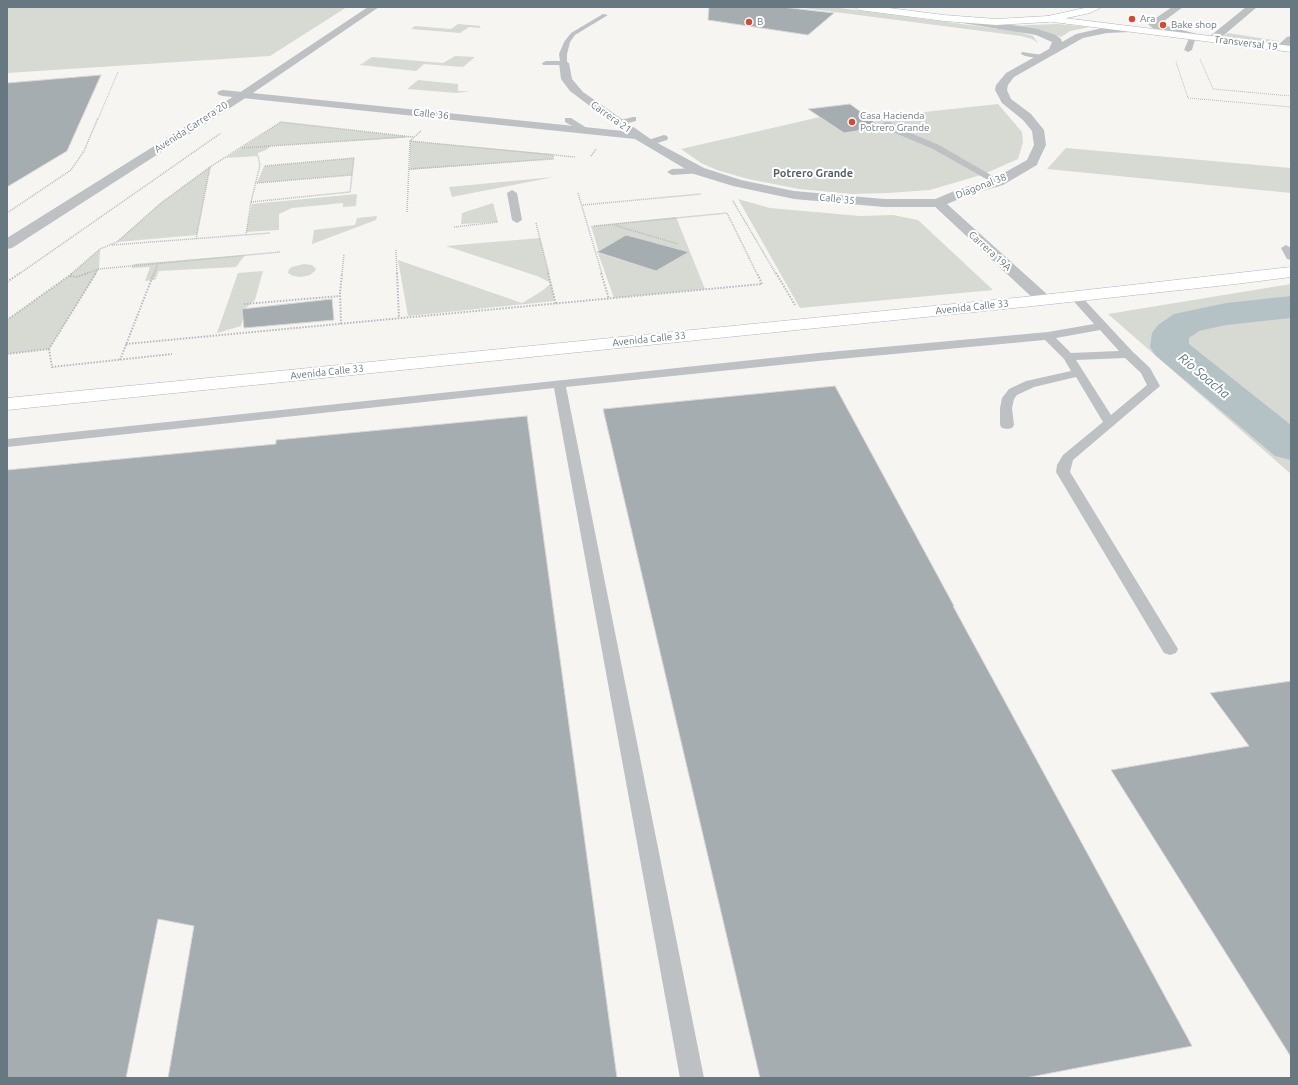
<!DOCTYPE html>
<html>
<head>
<meta charset="utf-8">
<style>
	body { margin:0 }
	#map { position:relative; width:1298px; height:1085px; overflow:hidden; background:#f6f5f2; font-family:Ubuntu,sans-serif }
	canvas { display:block }
	.frame { position:absolute; inset:0; border:8px solid #677881; pointer-events:none }
</style>
</head>
<body>
<div id="map">
<canvas width="1298" height="1085"></canvas>
<div class="frame"></div>
</div>
<script>
const g = document.querySelector('canvas').getContext('2d');
g.lineJoin = 'round';
function paint(path, color) {
  g.fillStyle = color;
  g.fill(path, 'evenodd');
}
function poly(rows) {
  const path = new Path2D();
  for (const r of rows) {
    path.moveTo(r[0], r[1]);
    for (let i = 2; i < r.length; i += 2) path.lineTo(r[i], r[i + 1]);
  }
  return path;
}
function stroke(path, color, width, dash) {
  g.strokeStyle = color;
  g.lineWidth = width;
  g.lineCap = dash ? 'butt' : 'round';
  g.setLineDash(dash || []);
  g.stroke(path);
}
function label(font, color, halo, rows, align = 'center') {
  g.font = font + ' Ubuntu,sans-serif';
  g.lineWidth = 4;
  g.setLineDash([]);
  g.textBaseline = 'middle';
  g.strokeStyle = halo;
  g.fillStyle = color;
  for (const [text, x, y, turn = 0] of rows) {
    g.save();
    g.translate(x, y);
    g.rotate((+turn || 0) * Math.PI / 180);
    g.textAlign = isNaN(turn) ? turn : align;
    if (halo) g.strokeText(text, 0, 0);
    g.fillText(text, 0, 0);
    g.restore();
  }
}
paint(poly([
	[7,7,347,7,270,56,7,73],
	[796,7,832,7,1015,31,1033,36,1038,43,1032,39,1021,36],
	[458,24,481,26,479,28,469,27,460,33,411,29,415,26,451,29],
	[1057,24,1089,27,1070,31,1061,37,1044,31,1006,26],
	[1228,33,1279,41,1276,43,1221,37],
	[455,56,475,57,463,67,424,64,416,71,360,65,372,57,443,63],
	[418,80,458,84,458,91,471,91,457,93,407,89],
	[998,104,1022,132,1023,142,1018,159,984,174,930,190,888,193,852,194,799,189,748,179,717,170,701,163,681,149,820,117,844,133,884,127,869,118],
	[281,122,413,137,271,146,266,150,258,153,258,156,226,158],
	[410,141,552,154,553,159,410,170],
	[1066,148,1291,168,1291,193,1047,169],
	[354,158,352,175,257,183,264,166],
	[210,167,197,235,117,242,161,203],
	[554,177,452,197,449,187],
	[357,194,356,206,343,207,343,203,292,208,279,214,279,230,246,232,252,204],
	[738,199,770,208,860,216,893,215,918,220,993,290,800,308],
	[493,203,498,222,461,224,462,213],
	[377,216,376,220,312,244,314,230,355,225,357,218],
	[676,217,705,289,614,298,598,253,656,271,689,252,626,235,599,252,591,226],
	[540,238,551,283,555,301,408,316,398,260,522,303,542,291,551,283,537,276,446,246],
	[100,249,99,269,49,349,7,354,7,320,69,276],
	[245,255,236,267,159,271,155,280,145,281,150,267,131,268,134,264],
	[304,264,312,265,316,269,315,271,310,275,301,277,293,276,288,273,289,269,292,267],
	[263,271,255,300,246,308,241,326,217,333,238,273],
	[1291,284,1291,474,1108,314]
]), '#d6dad2');
paint(poly([
	[1291,296,1291,318,1226,325,1199,331,1189,338,1189,344,1291,425,1291,460,1275,456,1155,355,1150,347,1152,333,1158,325,1174,314,1226,303,1291,296]
]), '#b5c2c5');
const building = poly([
	[709,7,782,7,834,13,808,35,708,20,709,7],
	[101,75,67,151,7,187,7,83,101,75],
	[850,104,881,127,844,133,808,109,850,104],
	[626,235,645,240,689,252,656,271,597,252,626,235],
	[332,299,334,320,244,328,242,309,332,299],
	[835,386,954,606,953,606,1192,1046,1025,1078,760,1078,603,409,835,386],
	[527,416,617,1078,168,1078,194,926,158,919,126,1078,7,1078,7,470,276,444,276,440,527,416],
	[1291,681,1291,1057,1111,770,1249,746,1210,693,1291,681]
]);
paint(building, '#a5adb1');
stroke(building, '#d7d7d5', 1);
const secondary = poly([
	[1048,16,1291,46,1291,52,1045,21,1043,19,1048,16],
	[1291,267,1291,277,1236,284,1024,307,7,410,7,398,1024,297,1291,267]
]);
const primary = poly([
	[854,7,881,7,944,15,996,19,1048,16,1089,7,1102,7,1090,13,1048,22,996,25,944,21,859,10,854,7]
]);
stroke(secondary, '#afb5b9', 1);
stroke(primary, '#aeb4b7', 1);
stroke(poly([
	[1200,59,1213,89,1291,96],
	[1176,62,1188,98,1291,107],
	[98,119,118,72]
]), '#b7babc', 1, [1, 1]);
stroke(poly([
	[410,141,421,131],
	[242,148,405,137],
	[591,156,596,149],
	[409,169,553,159,553,154],
	[257,183,352,175],
	[578,193,602,274],
	[733,201,776,274],
	[251,202,350,192,354,158,264,166],
	[583,205,701,194],
	[407,212,410,141,575,157],
	[7,213,71,170,84,151,98,118],
	[536,223,549,274],
	[614,225,678,244],
	[594,226,727,213,757,274],
	[454,227,498,222],
	[246,235,251,202,260,165,258,156],
	[196,239,210,167],
	[112,245,270,233],
	[396,250,397,274],
	[19,274,221,133],
	[71,274,100,249,117,242,161,203,210,167,281,122,413,137],
	[85,274,99,269,280,252],
	[95,274,98,269],
	[154,274,158,263],
	[342,274,344,254]
]), '#b7babc', 1.5, [1, 1]);
stroke(poly([
	[397,273,399,318],
	[548,273,556,304],
	[601,273,609,299],
	[776,273,795,305],
	[70,276,77,277,88,273],
	[7,282,20,273],
	[244,304,340,296],
	[7,320,73,273],
	[341,324,340,293,342,273],
	[126,344,762,284,757,273],
	[49,349,52,367,172,354],
	[7,354,49,349,96,273],
	[120,360,154,273]
]), '#b7babc', 2, [1.5, 1.5]);
paint(poly([
	[603,14,608,15,575,35,570,42,567,54,567,65,543,65,542,63,546,61,560,61,559,54,564,42,571,33,603,14],
	[1193,34,1196,36,1192,50,1188,52,1184,50,1190,36,1193,34],
	[1022,52,1042,55,1046,57,1042,59,1025,56,1021,54,1022,52],
	[633,117,636,117,636,121,620,125,616,123,617,121,633,117],
	[565,118,571,118,590,130,589,132,583,132,565,122,565,118],
	[884,122,890,122,901,129,939,145,1003,182,998,185,995,184,933,149,895,133,884,126,883,124,884,122],
	[664,135,667,136,668,138,667,140,648,146,644,143,645,141,664,135],
	[699,168,702,169,704,171,702,173,672,175,667,172,672,169,699,168],
	[512,190,517,193,522,220,517,223,512,220,507,193,512,190],
	[1286,245,1291,248,1291,260,1287,259,1281,248,1286,245],
	[1075,293,1079,294,1132,351,1150,368,1160,386,1073,460,1070,472,1178,649,1176,653,1170,655,1164,653,1056,472,1057,465,1063,455,1103,422,1076,377,1034,387,1017,395,1014,399,1012,408,1014,425,1012,428,1007,429,1002,428,1000,425,1000,408,1002,398,1009,389,1026,381,1071,371,1064,359,1045,340,818,361,566,387,704,1078,680,1078,554,388,7,447,7,439,818,353,1048,332,1094,324,1069,296,1075,293],
	[1100,330,1119,351,1071,353,1056,338,1100,330],
	[1125,358,1141,373,1147,385,1111,415,1076,360,1125,358]
]), '#bdc1c4');
paint(poly([
	[1172,7,1183,7,1160,24,1197,34,1198,36,1197,38,1193,39,1156,30,1150,26,1148,24,1150,22,1172,7],
	[1246,7,1257,7,1217,41,1209,41,1208,39,1209,37,1246,7],
	[1291,36,1291,44,1286,49,1278,49,1277,47,1278,45,1287,37,1291,36],
	[564,60,569,63,572,79,583,92,652,140,704,168,741,180,794,191,884,199,938,199,943,200,945,203,943,206,938,207,884,207,794,199,733,186,694,174,635,139,223,96,219,95,217,93,219,91,223,90,623,131,570,91,561,79,559,63,564,60]
]), '#bdc1c4');
paint(poly([
	[368,7,379,7,247,97,12,248,7,249,7,238,239,93,368,7],
	[959,17,1038,29,1056,35,1061,39,1062,42,1076,34,1107,27,1130,26,1135,29,1130,32,1107,33,1083,38,1014,77,1008,85,1007,90,1011,99,1031,114,1044,130,1046,145,1038,162,1037,165,1003,185,969,195,947,204,1049,296,1051,299,1049,302,1043,304,1037,302,931,203,933,200,959,189,993,179,1027,160,1034,145,1032,131,1023,120,1002,103,995,90,996,85,1006,73,1049,49,1052,42,1036,35,956,22,954,20,959,17]
]), '#bdc1c4');
paint(secondary, '#fff');
paint(primary, '#fff');
for (const [x, y, r, color] of [
	[1132,19,4,"#d74a31"],
	[749,22,4,"#d74a31"],
	[1163,25,4,"#d74a31"],
	[852,122,4,"#d74a31"]
]) {
  const dot = new Path2D();
  dot.arc(x, y, r, 0, 2 * Math.PI);
  g.fillStyle = color;
  g.fill(dot);
  stroke(dot, '#fff', 1.5);
}
label('10px', '#677881', '#fff', [
	["Ara",1140,19],
	["B",757,22],
	["Bake shop",1171,25],
	["Casa Hacienda",860,116],
	["Potrero Grande",860,128]
], 'left');
label('10px', '#677881', '#fff', [
	["Transversal 19",1246,43,7],
	["Calle 36",431,114,6],
	["Carrera 21",611,117,35],
	["Avenida Carrera 20",191,127,-33],
	["Diagonal 38",981,186,-21],
	["Calle 35",837,199,6],
	["Carrera 19A",990,251,42],
	["Avenida Calle 33",972,307,-6],
	["Avenida Calle 33",649,339,-6],
	["Avenida Calle 33",327,372,-6]
]);
label('bold 11px', '#546067', '#fff', [
	["Potrero Grande",813,173]
]);
label('italic 13px', '#63797e', '#fff', [
	["Río Soacha",1204,376,40]
]);
</script>
</body>
</html>
